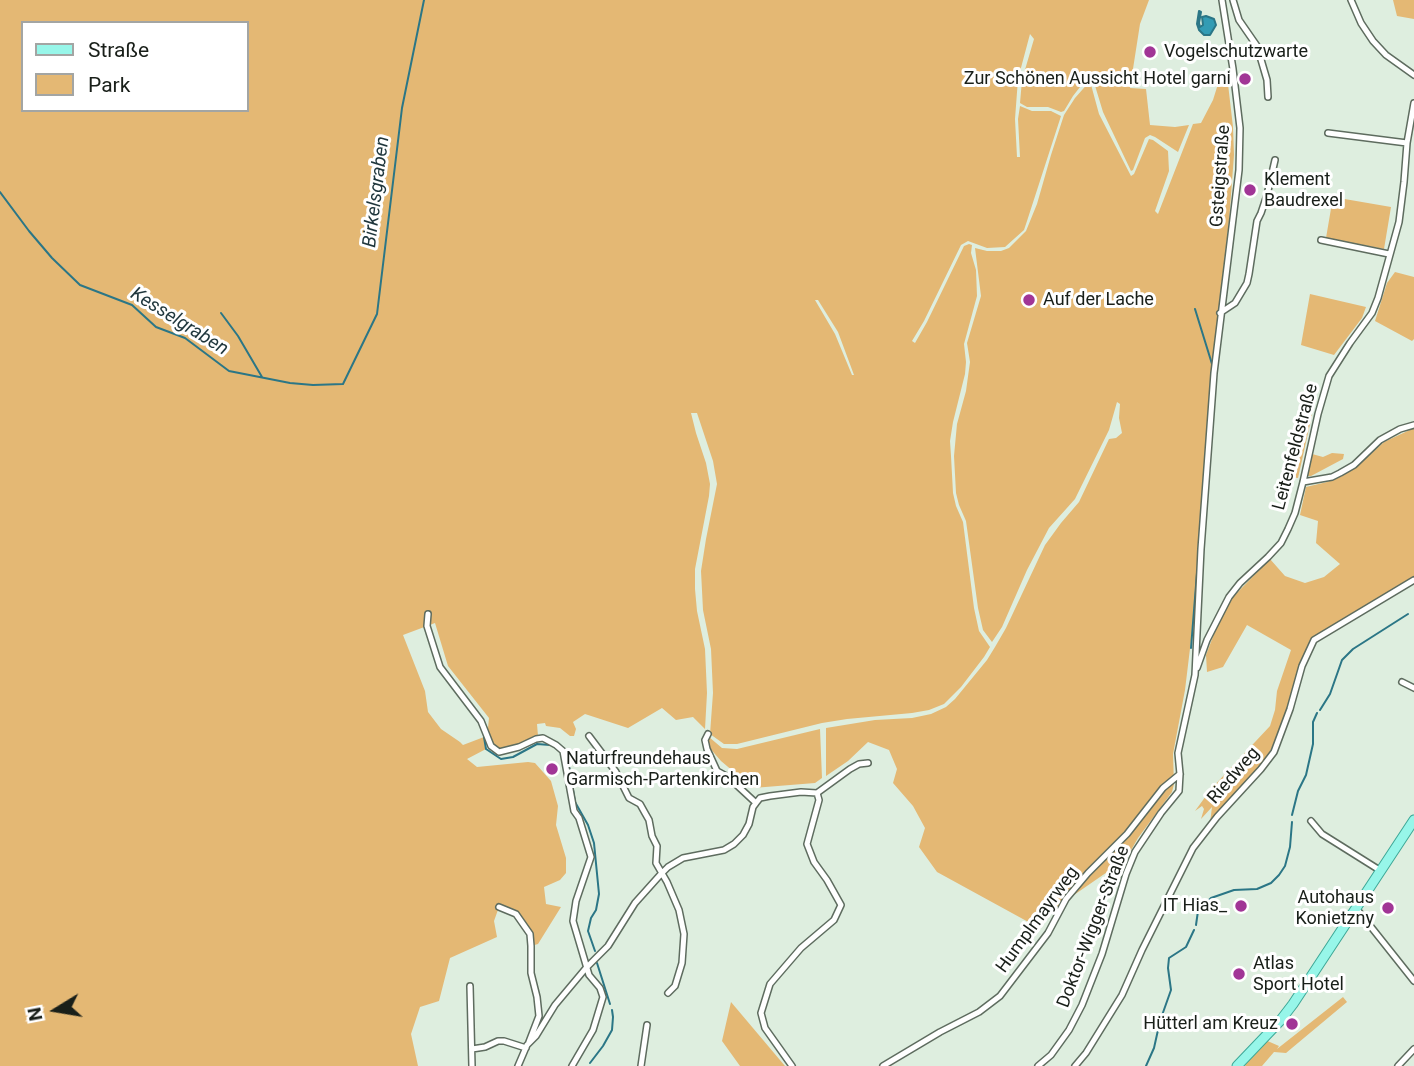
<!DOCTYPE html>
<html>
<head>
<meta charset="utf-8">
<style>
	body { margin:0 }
	#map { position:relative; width:1414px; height:1066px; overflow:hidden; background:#deeedf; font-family:Roboto,sans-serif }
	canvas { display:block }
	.legend { position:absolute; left:21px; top:21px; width:228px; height:91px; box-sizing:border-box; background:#fff; border:2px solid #a3a5a3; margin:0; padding:9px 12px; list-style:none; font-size:21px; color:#191f19 }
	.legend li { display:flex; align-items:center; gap:14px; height:35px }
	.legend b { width:35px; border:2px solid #a3a5a3 }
	.north { position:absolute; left:21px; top:975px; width:70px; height:70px; -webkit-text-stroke:5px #fff; paint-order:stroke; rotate:259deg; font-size:19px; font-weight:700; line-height:28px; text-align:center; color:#191f19 }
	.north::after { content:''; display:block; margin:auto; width:24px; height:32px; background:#191f19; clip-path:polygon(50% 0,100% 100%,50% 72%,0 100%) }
</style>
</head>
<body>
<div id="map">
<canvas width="1414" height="1066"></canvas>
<ul class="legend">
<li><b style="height:9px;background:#97f6e9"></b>Straße</li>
<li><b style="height:19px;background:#e4b874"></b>Park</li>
</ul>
<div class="north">N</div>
</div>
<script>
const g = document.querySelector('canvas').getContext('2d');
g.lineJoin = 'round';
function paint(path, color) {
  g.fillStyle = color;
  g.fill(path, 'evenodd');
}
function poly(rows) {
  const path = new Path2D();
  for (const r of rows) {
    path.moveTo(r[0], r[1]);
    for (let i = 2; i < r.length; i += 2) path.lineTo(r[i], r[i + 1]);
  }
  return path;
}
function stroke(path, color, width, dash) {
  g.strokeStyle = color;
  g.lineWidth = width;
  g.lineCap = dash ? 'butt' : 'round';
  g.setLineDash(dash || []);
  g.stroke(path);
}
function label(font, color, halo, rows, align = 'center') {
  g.font = font + ' Roboto,sans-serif';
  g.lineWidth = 6;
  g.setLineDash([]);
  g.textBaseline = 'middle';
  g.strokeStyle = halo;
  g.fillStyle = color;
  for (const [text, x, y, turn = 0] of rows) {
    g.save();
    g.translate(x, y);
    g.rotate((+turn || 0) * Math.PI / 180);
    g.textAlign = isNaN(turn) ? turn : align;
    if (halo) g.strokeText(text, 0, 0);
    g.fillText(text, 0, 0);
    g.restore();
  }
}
paint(poly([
	[0,0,1149,0,1140,24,1130,88,1146,89,1150,125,1175,127,1189,125,1178,152,1155,137,1150,135,1145,138,1133,170,1131,171,1103,112,1093,79,1088,76,1085,77,1080,87,1073,96,1064,111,1061,112,1048,107,1027,107,1020,103,1022,80,1034,39,1030,34,1018,79,1015,119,1017,157,1020,157,1018,119,1020,106,1032,111,1051,111,1061,116,1027,221,1024,230,1005,247,987,248,968,241,961,245,924,321,912,341,915,343,927,322,964,246,969,244,972,245,971,253,976,270,977,296,964,344,966,362,965,374,953,422,950,441,951,456,953,493,956,506,963,522,974,608,979,631,990,647,984,657,961,687,944,704,929,710,912,713,847,719,822,723,737,744,724,744,710,734,713,693,711,649,703,610,701,571,706,539,717,484,713,461,697,413,691,413,696,433,706,463,710,484,709,496,695,569,695,589,697,611,705,649,707,693,705,729,693,717,676,720,662,708,628,728,585,714,573,722,576,729,574,736,570,736,560,728,546,726,545,723,537,724,538,736,536,735,532,740,499,752,487,738,489,718,448,666,435,623,403,635,425,691,428,712,441,729,460,742,463,745,484,737,486,749,467,759,477,767,528,762,535,763,551,781,558,806,556,825,566,858,566,873,560,880,544,887,546,904,561,907,538,944,531,946,530,934,516,914,499,907,494,921,497,937,450,958,439,1001,420,1007,411,1034,418,1066,0,1066],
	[23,23,247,23,247,110,23,110],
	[815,300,818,300,838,332,854,375,852,375,835,334],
	[1393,0,1414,0,1414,19,1397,16],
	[1224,80,1228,84,1233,127,1234,155,1229,221,1217,323,1192,632,1185,690,1173,754,1174,784,1172,792,1138,838,1126,859,1032,924,937,872,919,847,925,828,913,806,893,783,897,769,889,750,868,742,848,761,826,776,826,728,875,720,912,718,931,714,946,707,955,699,987,660,995,647,1006,628,1045,545,1061,523,1079,502,1109,439,1116,438,1122,433,1119,418,1120,404,1117,402,1109,430,1075,499,1049,528,1027,570,1002,627,992,642,983,630,978,608,966,521,959,505,956,493,954,456,957,424,966,391,970,362,967,343,981,296,975,248,987,251,1001,251,1009,248,1026,231,1037,204,1051,155,1064,115,1075,98,1090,81,1099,114,1131,176,1134,174,1149,139,1153,140,1168,151,1169,171,1155,211,1158,214,1193,124,1201,123,1213,100,1218,84],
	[1333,197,1391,207,1384,249,1326,238],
	[1395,272,1414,277,1414,339,1412,341,1375,321,1387,283],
	[1310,294,1366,307,1362,318,1334,355,1301,345],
	[1305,414,1312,415,1298,478,1289,477],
	[1414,428,1414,578,1313,637,1306,650,1297,675,1281,727,1267,758,1210,823,1212,807,1201,819,1204,809,1202,806,1195,811,1211,789,1270,726,1275,710,1277,691,1291,650,1247,625,1223,667,1207,672,1206,655,1222,613,1233,597,1270,559,1285,576,1305,583,1324,577,1340,564,1316,543,1318,521,1300,515,1306,487,1327,482,1342,476,1362,462,1384,442],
	[1332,453,1344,454,1343,459,1311,476,1307,476,1312,454,1323,457],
	[820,729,822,778,815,783,753,788,721,761,708,746,709,737,722,748,737,749],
	[1343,997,1347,1002,1286,1053,1274,1052,1262,1066,1246,1066,1240,1063,1263,1039,1279,1046,1277,1049],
	[731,1002,785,1066,740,1066,722,1041]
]), '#e4b874');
const water = poly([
	[1199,11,1201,12,1199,23,1200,27,1203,25,1202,17,1206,16,1214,19,1216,25,1210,35,1204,35,1199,30,1197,24,1199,11]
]);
paint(water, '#339cb4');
stroke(water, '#2b7686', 2);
stroke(poly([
	[0,192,29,231,52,258,80,285,132,305,156,327,185,338,229,371,290,383,313,385,343,384,377,314,402,108,424,0],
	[1195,309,1212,364],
	[221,313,238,336,262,377],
	[1191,648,1197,573],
	[1320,710,1330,694,1342,660,1353,649,1408,614],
	[484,737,486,749,501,759,513,757,537,744,550,745],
	[568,760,575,802,588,825,594,843,599,894,596,910,591,918,588,931,595,951],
	[1292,815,1298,791,1306,775,1313,744,1313,722,1317,713],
	[1196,925,1198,911,1211,898,1234,890,1257,889,1271,883,1279,875,1285,866,1290,847,1292,822],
	[597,963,610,1004],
	[590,1063,603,1046,612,1030,613,1017,612,1010],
	[1146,1066,1154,1048,1160,1021,1171,990,1168,968,1169,958,1186,947,1194,930]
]), '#2b7686', 2);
const minor = poly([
	[1233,0,1239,20,1257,46,1267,80,1268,97],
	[1351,0,1361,23,1373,41,1386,55,1414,75],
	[1328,133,1407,143],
	[1321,240,1389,254],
	[1220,313,1235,303,1247,283,1249,274,1257,221,1261,213,1267,195,1275,160],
	[1303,482,1332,477,1340,473,1354,465,1380,440,1400,429,1414,425],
	[428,614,427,626,440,667,481,721,491,746,499,752,519,747,536,739,543,738,556,745,563,751,574,811,579,818,591,857,576,901,573,921,589,975,600,988,603,997,593,1030,572,1066],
	[1197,668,1207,640,1229,597,1240,583,1268,557,1281,543,1288,529,1295,513,1303,482,1318,414,1329,376,1350,343,1372,313,1378,298,1399,222,1404,182,1407,143,1414,103],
	[1402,682,1414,688],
	[589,736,616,772,629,798,640,804,645,813,649,820,652,836,657,846,656,863,667,882,679,910,684,934,682,963,675,986,668,993],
	[756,803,760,798,770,796,801,792,817,793,850,769,859,764,868,763],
	[1311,821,1322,834,1381,871],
	[499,907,516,914,530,934,531,946,531,973,537,997,539,1016,529,1042],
	[1356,908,1414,981],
	[470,986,472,1066],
	[472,1049,485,1047,498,1041,504,1041,526,1048],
	[518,1066,527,1045,536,1036,555,1005,586,968,608,946,635,903,661,874,668,867,683,858,724,850,734,844,743,835,749,824,753,807,756,803,728,777,717,771,707,749,705,740,708,734],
	[641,1066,647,1025],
	[792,1066,765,1028,761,1013,770,984,801,948,834,920,841,905,827,880,814,862,807,844,819,800,817,793],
	[883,1066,940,1032,979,1012,1000,996,1048,933,1066,899,1088,873,1127,834,1163,788,1180,774],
	[1038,1066,1051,1055,1069,1030,1082,1005,1102,954,1126,874,1135,852,1161,813,1179,791,1180,774,1178,753,1195,675,1201,549,1214,373,1239,170,1240,128,1233,69,1222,0],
	[1075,1066,1086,1053,1122,995,1142,950,1193,848,1217,817,1261,769,1274,752,1290,709,1302,666,1314,640,1414,580],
	[1398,1066,1414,1049]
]);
const primary = poly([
	[1237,1066,1280,1021,1293,1004,1414,820]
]);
stroke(minor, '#5e6c5f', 8);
stroke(primary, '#3da796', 11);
stroke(minor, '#fff', 5);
stroke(primary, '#97f6e9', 9);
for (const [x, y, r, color] of [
	[1150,52,7,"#a13596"],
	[1245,79,7,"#a13596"],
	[1250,190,7,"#a13596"],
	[1029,300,7,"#a13596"],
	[552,769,7,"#a13596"],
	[1241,906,7,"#a13596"],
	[1388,908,7,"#a13596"],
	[1239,974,7,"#a13596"],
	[1292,1024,7,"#a13596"]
]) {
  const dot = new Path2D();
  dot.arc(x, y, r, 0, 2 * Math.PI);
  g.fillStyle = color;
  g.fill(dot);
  stroke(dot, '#fff', 2.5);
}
label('18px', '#191f19', '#fff', [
	["Vogelschutzwarte",1164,52],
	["Zur Schönen Aussicht Hotel garni",1231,79,"right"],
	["Klement",1264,180],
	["Baudrexel",1264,201],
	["Auf der Lache",1043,300],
	["Naturfreundehaus",566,759],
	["Garmisch-Partenkirchen",566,780],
	["Autohaus",1374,898,"right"],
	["Konietzny",1374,919,"right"],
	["IT Hias_",1227,906,"right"],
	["Atlas",1253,964],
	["Sport Hotel",1253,985],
	["Hütterl am Kreuz",1278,1024,"right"]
], 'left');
label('18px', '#191f19', '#fff', [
	["Gsteigstraße",1221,176,-86],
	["Leitenfeldstraße",1296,447,-75],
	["Riedweg",1234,776,-49],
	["Humplmayrweg",1038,920,-54],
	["Doktor-Wigger-Straße",1094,927,-69]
]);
label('italic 19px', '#1f363c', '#fff', [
	["Birkelsgraben",377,192,-83],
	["Kesselgraben",179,322,32]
]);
</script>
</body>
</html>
